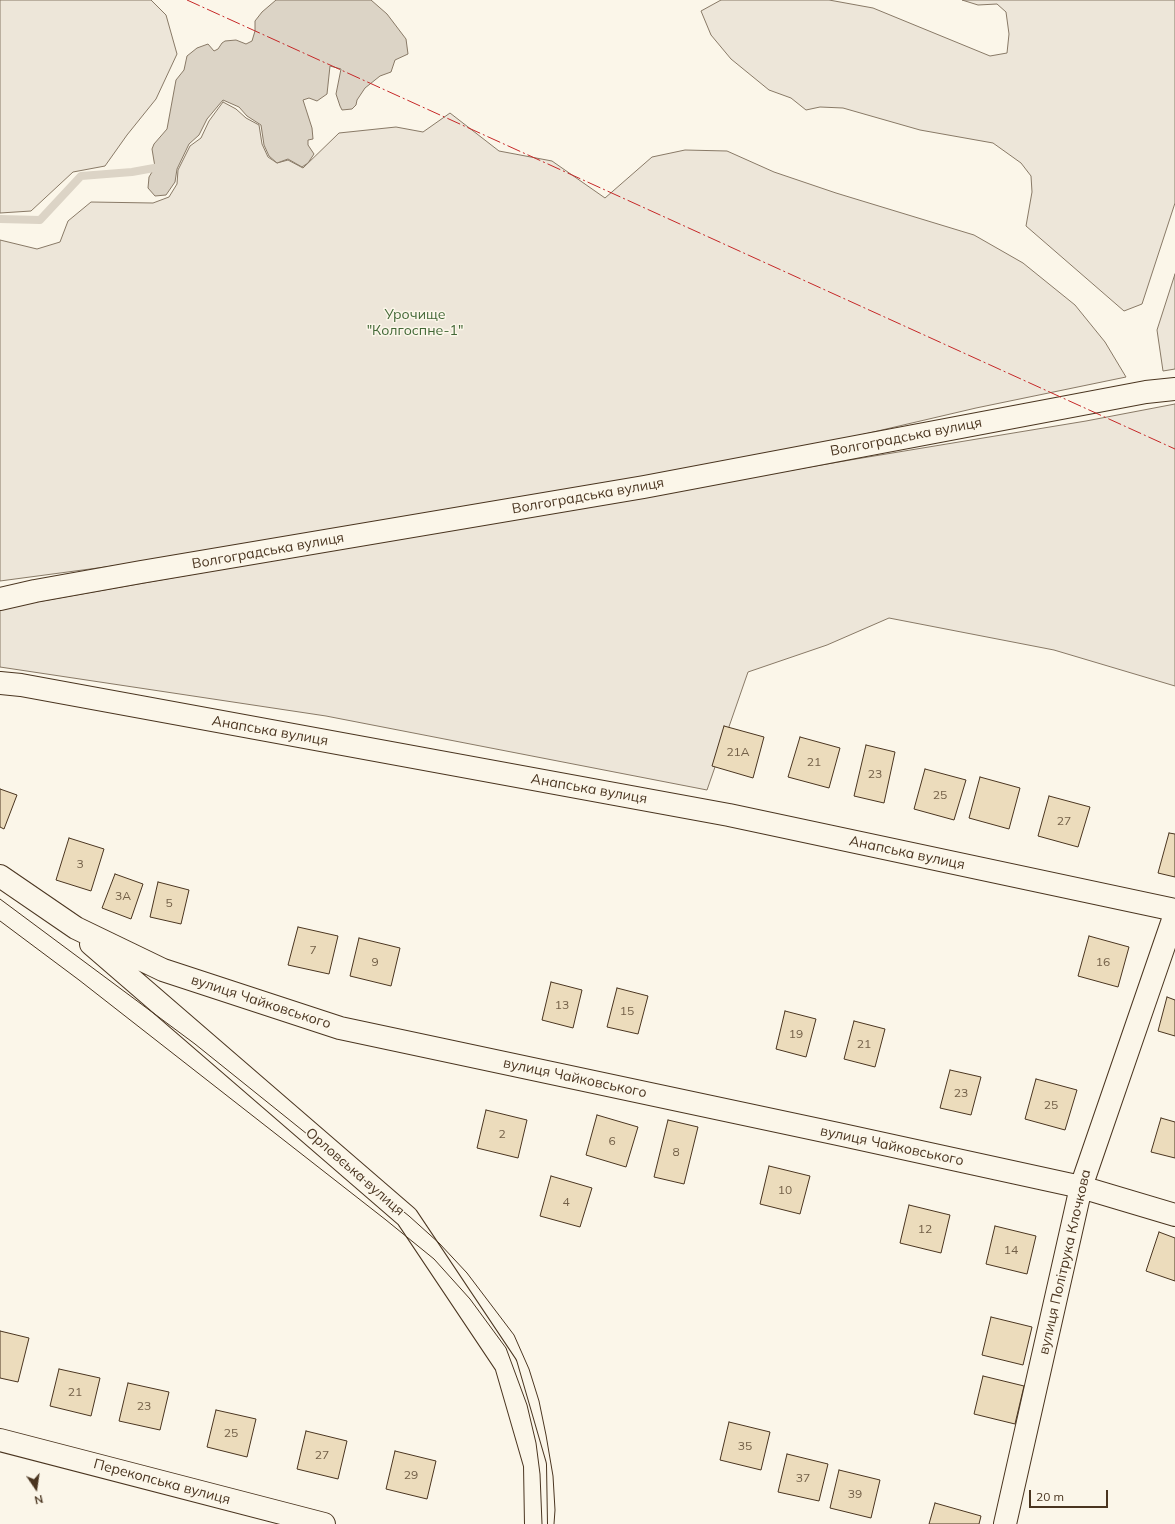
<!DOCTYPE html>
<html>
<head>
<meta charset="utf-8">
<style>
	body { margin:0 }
	#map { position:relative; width:1175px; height:1524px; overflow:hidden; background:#fbf6e9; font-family:Mulish,sans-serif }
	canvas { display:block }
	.north { position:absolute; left:16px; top:1468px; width:40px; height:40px; -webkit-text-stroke:3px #fbf6e9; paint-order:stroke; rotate:167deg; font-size:11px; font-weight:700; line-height:16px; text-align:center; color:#4a3520 }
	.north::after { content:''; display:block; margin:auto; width:14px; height:18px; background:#4a3520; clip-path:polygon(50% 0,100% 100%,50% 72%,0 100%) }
	.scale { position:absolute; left:1029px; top:1490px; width:79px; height:18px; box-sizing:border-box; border:2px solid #4a3520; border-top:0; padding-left:5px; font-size:12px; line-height:14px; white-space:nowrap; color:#4a3520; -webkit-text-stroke:3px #fbf6e9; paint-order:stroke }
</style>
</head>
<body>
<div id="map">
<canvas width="1175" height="1524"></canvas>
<div class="north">N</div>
<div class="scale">20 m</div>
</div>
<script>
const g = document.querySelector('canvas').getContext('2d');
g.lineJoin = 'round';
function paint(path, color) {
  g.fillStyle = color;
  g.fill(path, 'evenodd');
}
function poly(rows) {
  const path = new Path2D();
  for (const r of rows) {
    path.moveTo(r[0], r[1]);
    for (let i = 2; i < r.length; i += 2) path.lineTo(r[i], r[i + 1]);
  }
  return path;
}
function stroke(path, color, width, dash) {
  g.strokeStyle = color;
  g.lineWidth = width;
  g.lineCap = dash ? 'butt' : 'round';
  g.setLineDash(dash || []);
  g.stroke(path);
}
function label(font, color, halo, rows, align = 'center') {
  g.font = font + ' Mulish,sans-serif';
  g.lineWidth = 3;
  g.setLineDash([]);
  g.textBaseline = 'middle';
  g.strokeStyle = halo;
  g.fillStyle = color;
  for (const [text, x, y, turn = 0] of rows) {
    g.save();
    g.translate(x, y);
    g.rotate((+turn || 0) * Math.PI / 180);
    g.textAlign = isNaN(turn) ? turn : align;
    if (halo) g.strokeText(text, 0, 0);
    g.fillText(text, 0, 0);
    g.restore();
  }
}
const green = poly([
	[0,0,151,0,166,15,177,54,156,99,127,135,105,166,73,172,31,211,0,213,0,0],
	[721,0,829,0,873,8,990,56,1007,53,1009,34,1006,12,997,4,978,5,962,0,1175,0,1175,203,1142,304,1124,311,1026,226,1032,192,1031,176,1021,163,993,143,920,130,843,108,820,107,806,110,791,98,769,90,731,59,711,35,701,11,721,0],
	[223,102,236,109,246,118,259,125,262,144,268,157,277,163,288,160,303,168,339,133,396,127,423,132,450,113,499,151,552,161,605,198,652,157,685,150,727,151,774,172,836,193,974,235,1023,263,1075,305,1105,342,1126,377,976,408,822,444,615,483,225,551,0,581,0,240,37,249,60,242,68,221,91,202,153,203,169,197,177,184,178,170,190,146,201,138,209,121,223,102],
	[1175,274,1175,369,1163,371,1157,330,1175,274],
	[1175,404,1175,686,1054,650,889,618,827,645,748,672,707,790,326,716,0,667,0,609,3,608,290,557,856,459,1086,421,1175,404]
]);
paint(green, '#ede6d9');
stroke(green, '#887966', 1);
const water = poly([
	[276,0,371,0,387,14,406,39,408,54,395,60,391,72,380,76,365,88,357,100,356,105,352,109,342,110,340,106,336,94,341,69,330,66,327,94,317,101,309,98,303,100,312,128,313,139,308,140,308,145,314,154,308,163,302,167,288,159,277,163,269,156,264,145,261,125,247,116,239,107,223,100,207,119,199,135,189,144,177,169,175,182,166,195,155,196,148,188,149,177,155,167,152,149,154,144,167,129,176,80,184,70,187,56,197,48,208,44,214,51,218,49,222,43,225,41,236,40,246,44,252,41,255,31,255,21,262,12,276,0]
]);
paint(water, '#dcd4c6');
stroke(water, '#887966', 1);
stroke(poly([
	[0,219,40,220,81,176,132,172,165,166]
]), '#dcd4c6', 8);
const building = poly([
	[724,726,764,737,753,778,712,766,724,726],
	[800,737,840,748,829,788,788,777,800,737],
	[866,745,895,752,884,803,854,796,866,745],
	[925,769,966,780,954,820,914,809,925,769],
	[980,777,1020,788,1009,829,969,818,980,777],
	[0,789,17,795,4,829,0,827,0,789],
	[1049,796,1090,807,1078,847,1038,836,1049,796],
	[1169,833,1175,834,1175,877,1158,873,1169,833],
	[69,838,104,849,91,891,56,880,69,838],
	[115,874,143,884,131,919,102,908,115,874],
	[158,882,189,890,181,924,150,917,158,882],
	[298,927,338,936,329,974,288,965,298,927],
	[1089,936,1129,947,1118,987,1078,976,1089,936],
	[359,938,400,948,391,986,350,976,359,938],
	[551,982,582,990,573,1028,542,1020,551,982],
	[617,988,648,996,638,1034,607,1027,617,988],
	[1167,997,1175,1000,1175,1036,1158,1031,1167,997],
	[785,1011,816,1019,806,1057,776,1049,785,1011],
	[854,1021,885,1029,875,1067,844,1059,854,1021],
	[950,1070,981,1077,971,1115,940,1108,950,1070],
	[1036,1079,1077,1090,1065,1130,1025,1119,1036,1079],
	[486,1110,527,1120,518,1158,477,1148,486,1110],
	[597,1115,638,1127,626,1167,586,1155,597,1115],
	[1161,1118,1175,1122,1175,1158,1151,1152,1161,1118],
	[668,1120,698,1127,684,1184,654,1177,668,1120],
	[769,1166,810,1176,800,1214,760,1204,769,1166],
	[551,1176,592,1188,580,1227,540,1216,551,1176],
	[909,1205,950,1215,941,1253,900,1243,909,1205],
	[995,1226,1036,1236,1027,1274,986,1264,995,1226],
	[1159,1232,1175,1238,1175,1281,1146,1271,1159,1232],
	[991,1317,1032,1327,1023,1365,982,1355,991,1317],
	[0,1331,29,1338,18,1382,0,1378,0,1331],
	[59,1369,100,1378,91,1416,50,1406,59,1369],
	[983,1376,1024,1386,1015,1424,974,1414,983,1376],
	[128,1383,169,1392,160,1430,119,1421,128,1383],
	[216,1410,256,1419,247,1457,207,1447,216,1410],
	[729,1422,770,1432,761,1470,720,1460,729,1422],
	[306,1431,347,1441,338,1479,297,1469,306,1431],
	[395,1451,436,1461,427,1499,386,1489,395,1451],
	[787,1454,828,1464,819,1501,778,1492,787,1454],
	[839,1470,880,1480,871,1518,830,1508,839,1470],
	[935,1503,981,1516,979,1524,929,1524,935,1503]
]);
paint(building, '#ecdcbc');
stroke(building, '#4a3520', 1);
const minor = poly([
	[0,599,35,591,141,572,644,487,1146,392,1175,389],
	[0,683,21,685,729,815,1175,910],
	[0,876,76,928,163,970,340,1028,838,1134,1081,1187,1175,1215],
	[91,944,407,1217,506,1365,535,1465,536,1524],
	[0,1440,324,1524],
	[1005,1524,1081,1187,1175,914]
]);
stroke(minor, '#4a3520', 24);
stroke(minor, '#fbf6e9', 22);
stroke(poly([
	[0,899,195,1044,409,1216,439,1243,467,1273,514,1335,529,1369,539,1401,546,1435,553,1476,555,1510,554,1524],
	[0,921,79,980,386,1220,434,1259,470,1299,506,1348,527,1405,536,1443,540,1474,542,1524]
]), '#4a3520', 1);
stroke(poly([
	[187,0,1175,449]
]), '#c62828', 1, [14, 3, 2, 3]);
label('12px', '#725f47', null, [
	["21А",738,752],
	["21",814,762],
	["23",875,774],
	["25",940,795],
	["27",1064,821],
	["3",80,864],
	["3А",123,896],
	["5",169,903],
	["7",313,950],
	["9",375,962],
	["16",1103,962],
	["13",562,1005],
	["15",627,1011],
	["19",796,1034],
	["21",864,1044],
	["23",961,1093],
	["25",1051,1105],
	["2",502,1134],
	["6",612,1141],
	["8",676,1152],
	["10",785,1190],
	["4",566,1202],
	["12",925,1229],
	["14",1011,1250],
	["21",75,1392],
	["23",144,1406],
	["25",231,1433],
	["35",745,1446],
	["27",322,1455],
	["29",411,1475],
	["37",803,1478],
	["39",855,1494]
]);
label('14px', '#436837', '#fbf6e9', [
	["Урочище",415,315],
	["\"Колгоспне-1\"",415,331]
]);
label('14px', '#4a3520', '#fbf6e9', [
	["Волгоградська вулиця",906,437,-11],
	["Волгоградська вулиця",588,496,-10],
	["Волгоградська вулиця",268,551,-10],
	["Анапська вулиця",270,731,10],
	["Анапська вулиця",589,789,10],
	["Анапська вулиця",907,853,12],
	["вулиця Чайковського",261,1002,18],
	["вулиця Чайковського",575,1078,12],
	["вулиця Чайковського",892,1146,12],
	["Орловська вулиця",355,1172,41],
	["вулиця Політрука Клочкова",1065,1262,-77],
	["Перекопська вулиця",162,1482,15]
]);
</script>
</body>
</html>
